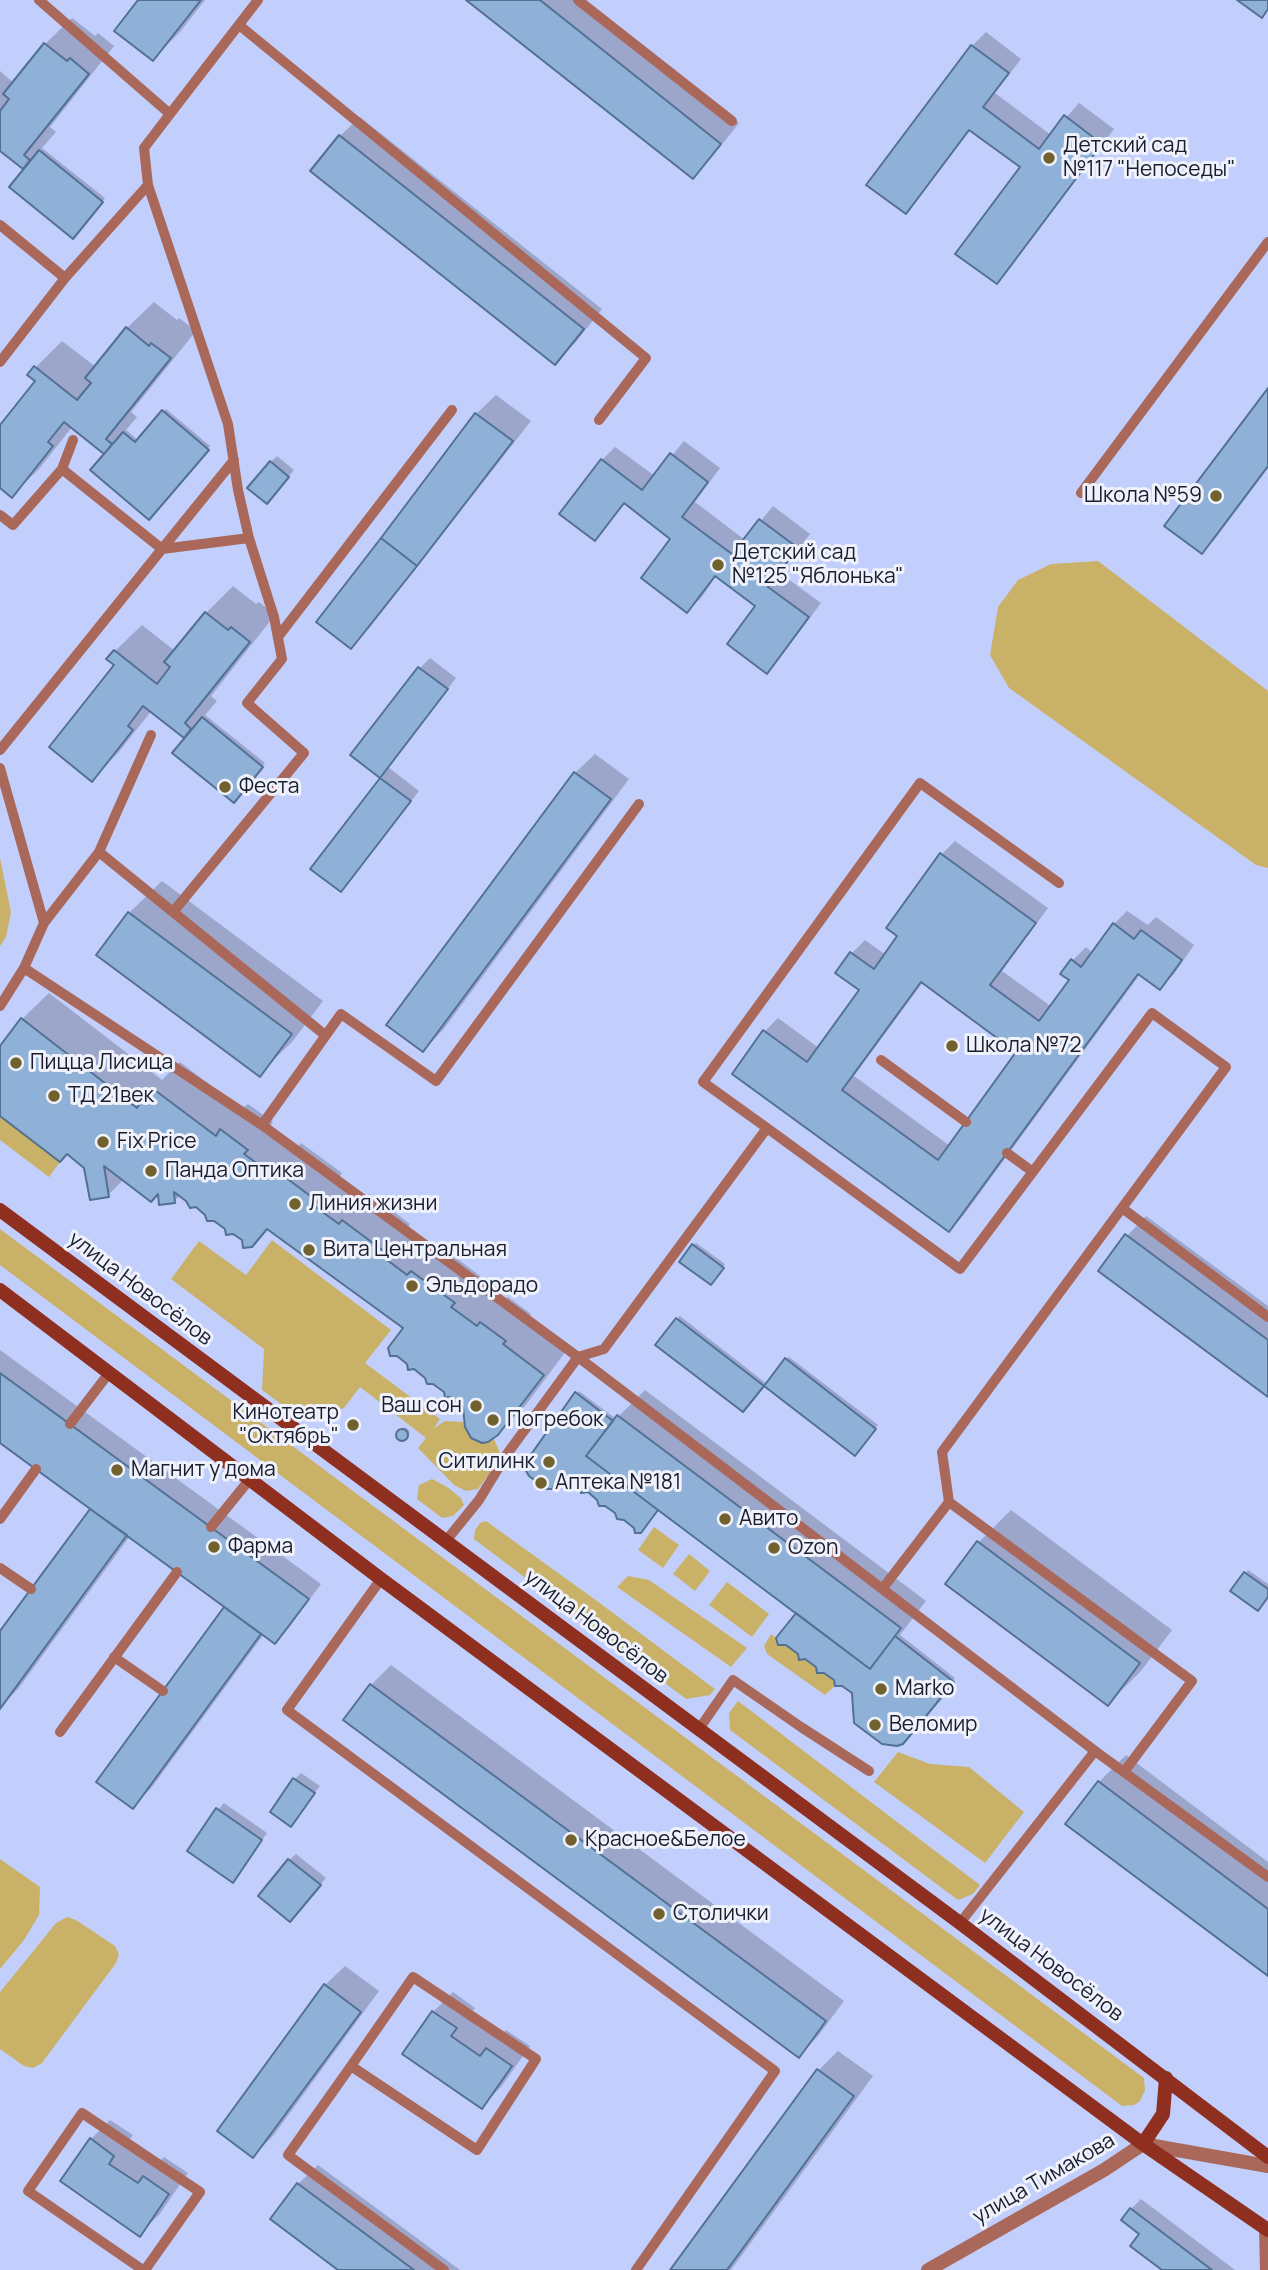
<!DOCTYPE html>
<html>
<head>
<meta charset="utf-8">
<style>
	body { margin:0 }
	canvas { display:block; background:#c2cffd }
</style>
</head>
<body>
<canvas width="1268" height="2270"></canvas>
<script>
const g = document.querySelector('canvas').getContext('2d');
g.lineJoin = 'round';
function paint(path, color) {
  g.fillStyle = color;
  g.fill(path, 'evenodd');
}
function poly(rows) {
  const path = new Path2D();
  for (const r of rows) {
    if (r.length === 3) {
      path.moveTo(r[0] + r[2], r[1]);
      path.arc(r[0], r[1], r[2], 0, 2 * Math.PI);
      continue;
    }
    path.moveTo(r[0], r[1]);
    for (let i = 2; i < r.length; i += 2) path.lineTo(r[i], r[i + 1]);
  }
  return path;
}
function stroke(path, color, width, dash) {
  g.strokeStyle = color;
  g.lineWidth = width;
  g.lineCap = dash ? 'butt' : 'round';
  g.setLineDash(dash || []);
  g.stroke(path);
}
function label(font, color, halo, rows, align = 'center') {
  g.font = font + ' Manrope,sans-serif';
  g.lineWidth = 6;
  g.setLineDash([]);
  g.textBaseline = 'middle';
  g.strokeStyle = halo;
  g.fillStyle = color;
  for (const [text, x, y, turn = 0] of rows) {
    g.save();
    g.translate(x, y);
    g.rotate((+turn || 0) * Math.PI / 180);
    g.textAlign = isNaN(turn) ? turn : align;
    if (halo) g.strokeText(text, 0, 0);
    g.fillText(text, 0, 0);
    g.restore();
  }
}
paint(poly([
	[1098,561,1268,691,1268,868,1256,865,1009,688,990,655,998,607,1018,580,1051,564],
	[0,858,11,912,6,937,0,946],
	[0,1116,60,1162,49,1177,0,1140],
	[0,1229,1144,2078,1145,2090,1140,2101,1134,2105,1122,2106,0,1265],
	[272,1240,391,1330,365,1363,440,1419,434,1428,445,1421,464,1422,467,1433,471,1438,482,1443,494,1439,500,1453,491,1471,478,1489,466,1491,454,1485,418,1448,426,1438,360,1387,344,1408,303,1420,262,1390,264,1349,171,1279,199,1241,246,1275],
	[432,1479,447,1487,461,1498,464,1505,453,1516,442,1518,417,1499,419,1485],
	[486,1521,597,1601,715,1689,710,1695,686,1699,474,1539,475,1530,480,1523],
	[654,1527,679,1545,663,1568,638,1550],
	[689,1554,710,1571,695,1591,673,1574],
	[628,1576,649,1580,747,1648,731,1667,617,1587],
	[727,1582,769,1614,752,1637,709,1605],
	[771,1634,798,1654,799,1660,805,1659,816,1667,818,1673,824,1673,834,1680,835,1686,825,1695,767,1654,764,1646],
	[738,1701,980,1885,973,1894,958,1900,730,1730,729,1713],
	[898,1752,930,1764,969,1767,1024,1812,985,1863,874,1782],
	[0,1859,40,1887,39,1915,24,1940,0,1969],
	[67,1917,76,1920,115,1946,119,1954,116,1963,42,2063,33,2068,24,2066,0,2049,0,1992,56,1923]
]), '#c9b268');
paint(poly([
	[141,0,205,0,180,32,153,59],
	[469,0,584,0,739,123,712,157,692,177],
	[72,18,95,36,98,33,114,46,50,127,56,132,42,148,105,198,76,234,32,162,0,149,0,71,14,83,45,44],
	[986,32,1021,59,995,93,1051,135,1079,103,1114,129,1010,268,997,282,1022,167,971,129,919,198,905,212,868,184,972,46],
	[360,117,602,309,575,343,555,362,340,136],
	[154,302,177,320,179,318,196,331,131,412,137,417,126,430,139,441,166,409,210,446,149,518,112,448,72,427,39,469,12,495,0,486,0,428,37,381,36,367,62,341,96,367,127,328],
	[1268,391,1268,468,1215,539,1202,552],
	[496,395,531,421,370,627,351,647,476,414],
	[684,441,720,468,695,502,745,540,773,506,810,534,780,573,821,603,780,658,767,671,758,605,717,575,701,598,687,611,673,538,626,503,595,539,602,460,615,447,655,476],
	[277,456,294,470,274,495,271,462],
	[233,586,256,604,259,602,275,615,211,696,217,701,205,715,265,763,237,798,193,730,191,728,184,736,152,710,118,753,92,779,116,665,115,651,142,625,175,651,206,613],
	[430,658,456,678,388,767,419,791,350,880,340,890,312,868,382,777,353,755,420,668],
	[595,754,629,779,443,1030,423,1050,575,773],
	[955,841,1048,908,1002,971,1052,1007,1071,980,1072,961,1086,947,1093,953,1114,924,1127,911,1148,925,1156,917,1194,945,1174,974,1160,988,1141,973,963,1216,949,1230,765,1031,778,1018,819,1048,862,990,838,972,852,953,865,940,886,955,900,936,888,927,942,854],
	[923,982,1019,1052,950,1146,854,1076],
	[162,881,323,1001,292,1042,259,1074,129,913],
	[49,993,162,1080,180,1062,242,1109,248,1104,273,1122,270,1127,297,1147,301,1143,342,1173,339,1178,366,1198,370,1194,410,1224,407,1228,435,1249,439,1245,480,1276,477,1280,504,1300,508,1297,531,1314,528,1317,569,1347,525,1406,497,1434,446,1391,405,1328,269,1228,251,1246,181,1195,174,1201,159,1191,124,1179,108,1195,86,1167,67,1153,0,1114,0,1048,22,1019],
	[1146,1216,1268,1306,1268,1395,1127,1236],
	[696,1243,725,1264,714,1280,693,1245],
	[680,1316,767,1384,789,1357,878,1425,855,1454,764,1384,746,1407,677,1319],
	[0,1350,321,1584,288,1629,275,1642,264,1634,152,1787,133,1807,98,1782,227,1607,130,1536,18,1689,0,1707,0,1634,92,1508,0,1441],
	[645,1390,926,1601,900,1635,955,1678,911,1734,853,1693,799,1613,658,1508,643,1528,635,1527,589,1491,577,1393,579,1391,616,1419],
	[404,1433,5.5],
	[1011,1510,1172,1630,1141,1671,1108,1704,978,1543],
	[1248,1570,1268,1584,1268,1595,1233,1590],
	[391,1665,844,2001,818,2036,799,2056,345,1720,371,1685],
	[1126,1755,1268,1862,1268,1974,1099,1782],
	[301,1773,320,1786,291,1824,295,1779],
	[224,1803,267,1833,233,1881,218,1810],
	[296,1854,326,1878,297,1913,289,1860],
	[345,1966,379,1991,273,2136,253,2156,325,1985],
	[453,1992,475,2008,469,2016,499,2037,506,2030,530,2046,501,2087,481,2107,433,2012],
	[838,2051,873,2076,731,2270,673,2270,819,2070],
	[110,2120,133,2135,127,2143,157,2164,164,2157,188,2173,159,2215,139,2234,91,2139],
	[318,2165,460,2270,340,2270,298,2184],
	[1141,2199,1235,2270,1165,2270,1131,2209]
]), '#0003');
const building = poly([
	[138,0,201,0,153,61,114,31,138,0],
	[466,0,540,0,721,144,693,179,466,0],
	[1237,0,1268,0,1268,9,1262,18,1237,0],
	[44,43,67,61,70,58,89,74,24,155,30,160,23,169,0,151,0,111,9,99,3,94,44,43],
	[971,45,1009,73,983,107,1039,149,1064,115,1102,144,997,284,955,254,1020,167,969,130,906,214,866,185,971,45],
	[339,135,584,329,555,365,310,171,339,135],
	[39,150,103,202,73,239,9,187,39,150],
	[126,327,149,346,151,343,171,358,106,439,112,444,104,454,64,422,48,442,53,446,12,498,0,488,0,425,35,381,27,375,34,366,77,400,91,383,85,378,126,327],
	[1268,388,1268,466,1202,554,1164,526,1268,388],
	[162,410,209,450,149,520,90,470,123,432,135,442,162,410],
	[475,413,513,441,417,566,381,538,475,413],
	[670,453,708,482,682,517,732,554,759,519,798,548,768,587,809,617,767,674,727,644,755,606,715,576,687,613,641,578,670,539,624,503,595,541,559,514,601,459,642,490,670,453],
	[270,461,289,477,267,504,247,488,270,461],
	[381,538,417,566,351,649,316,622,381,538],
	[205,612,228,630,231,627,250,642,185,723,191,729,184,738,143,706,128,726,133,730,92,782,49,747,114,665,106,659,114,650,157,684,170,667,164,662,205,612],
	[418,667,448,689,380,778,350,755,418,667],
	[202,717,263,767,234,803,172,753,202,717],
	[574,772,611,799,423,1052,386,1025,574,772],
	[380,778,411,801,341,892,310,869,380,778],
	[940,853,1036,923,990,985,1039,1021,1069,980,1060,974,1071,959,1081,967,1113,923,1134,939,1141,930,1182,960,1160,990,1138,974,949,1232,732,1074,763,1030,807,1062,859,990,835,973,850,952,874,969,897,936,886,928,940,853],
	[921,982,1016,1052,938,1160,842,1090,921,982],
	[128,912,292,1034,260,1077,96,955,128,912],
	[21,1018,137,1108,152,1088,216,1136,220,1129,248,1150,244,1154,270,1173,273,1168,317,1201,314,1206,339,1224,342,1220,385,1252,382,1256,407,1275,411,1271,455,1303,451,1307,477,1326,480,1322,506,1341,503,1344,544,1375,498,1435,488,1442,482,1443,471,1438,465,1427,463,1407,450,1397,445,1398,444,1392,433,1384,427,1384,425,1378,414,1369,408,1370,407,1364,397,1356,390,1356,388,1348,403,1328,267,1229,252,1247,243,1248,242,1240,233,1234,226,1235,225,1229,214,1221,207,1221,205,1215,196,1207,190,1208,186,1201,174,1192,175,1203,159,1205,158,1194,151,1202,104,1166,109,1197,90,1200,84,1168,67,1154,60,1162,0,1116,0,1046,21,1018],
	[1125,1234,1268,1340,1268,1397,1098,1271,1125,1234],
	[692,1244,724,1268,711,1285,679,1262,692,1244],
	[676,1318,764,1386,743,1412,655,1345,676,1318],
	[785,1358,876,1429,855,1456,764,1386,785,1358],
	[0,1373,309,1599,275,1644,0,1443,0,1373],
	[575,1392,613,1421,586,1456,658,1510,641,1533,635,1533,634,1528,624,1520,617,1519,615,1513,605,1506,599,1506,597,1500,588,1492,581,1493,579,1486,570,1479,557,1481,552,1489,546,1489,529,1476,525,1469,525,1463,575,1392],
	[617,1415,901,1628,870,1669,586,1456,617,1415],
	[402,1435,6],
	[90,1509,127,1535,0,1709,0,1631,90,1509],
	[977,1541,1140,1663,1108,1706,945,1584,977,1541],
	[1244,1572,1268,1589,1268,1597,1258,1611,1230,1591,1244,1572],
	[224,1607,261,1634,133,1809,96,1782,224,1607],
	[796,1613,870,1669,895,1636,954,1682,903,1744,897,1746,882,1744,854,1723,852,1693,842,1686,835,1686,834,1680,824,1673,817,1673,816,1667,805,1659,799,1660,798,1654,786,1645,778,1645,776,1638,796,1613],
	[370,1684,826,2021,799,2058,343,1720,370,1684],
	[293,1778,315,1793,291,1827,270,1812,293,1778],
	[1098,1781,1268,1909,1268,1976,1065,1824,1098,1781],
	[216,1808,262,1840,233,1883,187,1851,216,1808],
	[288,1859,321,1885,290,1922,258,1896,288,1859],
	[324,1984,361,2012,253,2158,217,2131,324,1984],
	[432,2011,457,2028,451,2036,480,2056,486,2048,512,2066,482,2109,402,2054,432,2011],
	[817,2069,854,2096,727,2270,670,2270,817,2069],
	[90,2138,114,2156,109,2164,138,2183,143,2176,169,2194,140,2237,60,2181,90,2138],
	[297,2183,414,2270,338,2270,270,2219,297,2183],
	[1130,2208,1212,2270,1162,2270,1130,2246,1139,2234,1121,2220,1130,2208]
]);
paint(building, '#90b1d7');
stroke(building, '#527093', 2);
stroke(poly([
	[39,0,170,114,258,0],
	[578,0,732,121],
	[239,25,646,358,599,420],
	[0,225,65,278,0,362],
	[65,278,148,185],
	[1081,493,1268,242],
	[0,515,13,525,62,469],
	[162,549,234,460],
	[162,549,249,538],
	[278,637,452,410],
	[0,750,162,549,62,469,73,440],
	[0,768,44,923],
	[639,804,436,1081,341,1014,262,1125,578,1357,604,1349,767,1128,960,1269,1152,1013,1226,1067,1122,1208],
	[99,852,151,735],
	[173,912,325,1035],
	[24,968,262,1125],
	[0,1006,24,968,44,923,99,852,173,912,304,753,247,703,282,659,274,617,249,538,238,490,228,424,148,185,144,148,170,114],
	[881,1060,966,1122],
	[767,1128,703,1082,920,783,1059,883],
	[1007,1153,1033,1172],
	[70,1424,109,1373],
	[949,1502,942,1452,1122,1208,1268,1317],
	[0,1519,36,1469],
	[211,1527,250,1479],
	[445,1542,479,1500,507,1454,578,1357,1095,1751],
	[0,1568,31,1589],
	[381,1579,287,1710,775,2071,636,2270],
	[883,1588,949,1502,1192,1681,1124,1772],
	[114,1657,163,1691],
	[699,1729,733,1680,801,1727,869,1771],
	[60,1732,177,1572],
	[960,1923,1095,1751,1268,1877],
	[351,2066,477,2150,536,2059,413,1977,351,2066,288,2155,444,2270],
	[1264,2227,1265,2270],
	[143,2270,28,2191,82,2113,200,2192,145,2270]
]), '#a9685a', 10);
stroke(poly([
	[928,2270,1104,2170,1143,2144,1268,2166]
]), '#a9685a', 14);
stroke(poly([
	[0,1210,960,1923,1268,2157],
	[0,1290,381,1579,1143,2144,1268,2230],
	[1143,2144,1163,2114,1166,2078]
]), '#8e2f1f', 14);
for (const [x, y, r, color] of [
	[1049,158,7,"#71612f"],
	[1216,496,7,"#71612f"],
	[718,565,7,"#71612f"],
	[225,787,7,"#71612f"],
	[952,1046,7,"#71612f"],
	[16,1063,7,"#71612f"],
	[54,1096,7,"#71612f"],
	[103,1142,7,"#71612f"],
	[151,1171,7,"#71612f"],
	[295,1204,7,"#71612f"],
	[309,1250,7,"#71612f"],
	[412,1286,7,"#71612f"],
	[476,1406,7,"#71612f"],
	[493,1420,7,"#71612f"],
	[353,1425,7,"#71612f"],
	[549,1462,7,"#71612f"],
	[117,1470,7,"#71612f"],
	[541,1483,7,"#71612f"],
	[725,1519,7,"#71612f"],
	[214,1547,7,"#71612f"],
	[774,1548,7,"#71612f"],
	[881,1689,7,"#71612f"],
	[875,1725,7,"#71612f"],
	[571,1840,7,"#71612f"],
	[659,1914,7,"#71612f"]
]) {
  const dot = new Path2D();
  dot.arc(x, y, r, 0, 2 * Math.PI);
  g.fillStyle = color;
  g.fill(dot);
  stroke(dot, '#eff1fb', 2.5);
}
label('21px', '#191d2e', '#eff1fb', [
	["Детский сад",1063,146],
	["№117 \"Непоседы\"",1063,170],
	["Школа №59",1202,496,"right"],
	["Детский сад",732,553],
	["№125 \"Яблонька\"",732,577],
	["Феста",239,787],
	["Школа №72",966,1046],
	["Пицца Лисица",30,1063],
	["ТД 21век",68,1096],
	["Fix Price",117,1142],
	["Панда Оптика",165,1171],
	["Линия жизни",309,1204],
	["Вита Центральная",323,1250],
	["Эльдорадо",426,1286],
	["Ваш сон",462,1406,"right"],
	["Кинотеатр",339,1413,"right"],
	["\"Октябрь\"",339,1437,"right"],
	["Погребок",507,1420],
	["Ситилинк",535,1462,"right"],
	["Магнит у дома",131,1470],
	["Аптека №181",555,1483],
	["Авито",739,1519],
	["Фарма",228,1547],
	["Ozon",788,1548],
	["Marko",895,1689],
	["Веломир",889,1725],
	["Красное&Белое",585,1840],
	["Столички",673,1914]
], 'left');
label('21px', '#191d2e', '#eff1fb', [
	["улица Новосёлов",140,1289,37],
	["улица Новосёлов",596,1627,37],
	["улица Новосёлов",1051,1965,37],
	["улица Тимакова",1044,2179,-30]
]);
</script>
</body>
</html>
